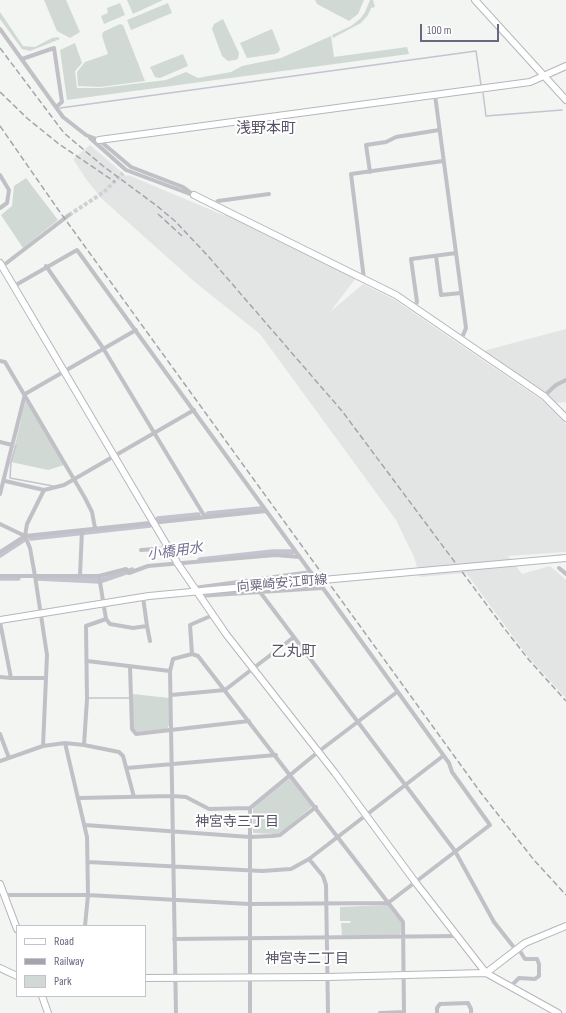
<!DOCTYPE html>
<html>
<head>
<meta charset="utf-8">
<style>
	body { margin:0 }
	#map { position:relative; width:566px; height:1013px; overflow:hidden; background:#f2f5f1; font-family:"Sofia Sans Condensed",sans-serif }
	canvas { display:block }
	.legend { position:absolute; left:16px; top:925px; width:130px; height:72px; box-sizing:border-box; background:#fff; border:1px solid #c5c2cc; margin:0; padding:5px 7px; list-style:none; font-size:12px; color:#6d6680 }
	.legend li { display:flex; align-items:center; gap:8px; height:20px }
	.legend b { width:20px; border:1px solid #c5c2cc }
	.scale { position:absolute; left:420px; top:24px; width:79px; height:18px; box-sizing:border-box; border:2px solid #6d6680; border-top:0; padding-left:5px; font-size:12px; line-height:14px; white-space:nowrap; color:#6d6680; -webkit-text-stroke:3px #fff; paint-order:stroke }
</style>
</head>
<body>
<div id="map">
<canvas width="566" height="1013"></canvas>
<ul class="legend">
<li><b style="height:5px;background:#fff"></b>Road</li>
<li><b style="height:5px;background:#a6a3ad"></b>Railway</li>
<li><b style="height:11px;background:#d1d9d5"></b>Park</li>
</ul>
<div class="scale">100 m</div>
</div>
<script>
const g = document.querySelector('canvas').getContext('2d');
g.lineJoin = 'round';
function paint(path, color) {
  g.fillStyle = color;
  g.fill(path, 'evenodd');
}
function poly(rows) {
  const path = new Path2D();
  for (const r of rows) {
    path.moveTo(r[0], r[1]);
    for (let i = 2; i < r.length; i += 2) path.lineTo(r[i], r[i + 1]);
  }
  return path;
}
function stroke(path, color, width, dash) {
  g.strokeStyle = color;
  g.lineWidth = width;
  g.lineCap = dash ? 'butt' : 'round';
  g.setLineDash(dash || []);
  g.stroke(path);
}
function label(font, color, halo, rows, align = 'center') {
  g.font = font + ' "Sofia Sans Condensed","Noto Sans JP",sans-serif';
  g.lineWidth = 4;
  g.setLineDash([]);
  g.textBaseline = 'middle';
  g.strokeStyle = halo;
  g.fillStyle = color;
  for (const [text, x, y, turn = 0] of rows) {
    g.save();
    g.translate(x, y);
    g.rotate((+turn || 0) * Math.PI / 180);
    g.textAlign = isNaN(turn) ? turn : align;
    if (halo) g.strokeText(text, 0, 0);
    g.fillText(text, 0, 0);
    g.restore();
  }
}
paint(poly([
	[90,145,126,176,128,175,223,215,229,214,356,278,330,312,363,284,393,299,543,401,566,424,566,552,508,556,522,574,550,566,566,580,566,698,529,658,466,573,420,577,414,557,396,520,260,334,196,283,101,198,86,179,73,159],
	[566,329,566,402,556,403,548,395,483,351]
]), '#e3e5e5');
paint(poly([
	[44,0,66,0,80,32,70,38,57,31],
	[127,0,163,0,133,14],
	[315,0,364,0,358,14,349,21,317,4],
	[370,0,373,0,375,7,371,8,368,15,361,23,333,38,332,35,351,26,361,18,365,12],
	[120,3,125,15,104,24,101,16,108,13,107,8],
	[168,3,172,13,131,30,127,20],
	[0,12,23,46,35,47,52,38,58,37,60,39,30,51,22,49,0,19],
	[223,19,239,53,238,59,235,60,228,61,222,56,212,29,214,24],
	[120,24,123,25,145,81,100,87,78,86,77,72,85,62,108,54,102,36,103,32],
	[272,29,280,49,279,52,275,54,247,58,240,43],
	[331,36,334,57,407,47,409,54,67,100,60,50,75,43,82,63,75,71,77,88,101,88,166,80,186,72,198,78,231,72,242,66,281,58],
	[183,54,188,66,160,78,155,77,150,67],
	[26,178,58,220,23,248,1,215,12,206,14,186],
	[25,402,27,402,64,465,48,470,11,462],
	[133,694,169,698,170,723,167,729,137,732,133,729],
	[292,776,313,806,282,832,275,834,253,833,253,806],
	[388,905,401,922,401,933,399,935,342,935,341,923,350,923,351,921,340,921,340,907]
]), '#d1d9d5');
stroke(poly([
	[483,93,486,116,562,110],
	[60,108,476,51,481,85],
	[16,445,11,462,10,478,53,486],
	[88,698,130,698]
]), '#c5c3cf', 1.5);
stroke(poly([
	[208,514,260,509],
	[158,519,198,515],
	[31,538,150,525],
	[0,555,23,540],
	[200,560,273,552,292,552],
	[0,578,18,578],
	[38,578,100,581,132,570]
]), '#c5c3cf', 5.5);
stroke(poly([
	[69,215,104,192,123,173]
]), '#d1d1d5', 4, [4, 2]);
const secondary = poly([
	[475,0,566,100],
	[99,140,530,82,566,66],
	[194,195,396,295,544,396,566,418],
	[0,263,178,564,226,634,335,773,416,883,486,973,558,1013],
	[0,620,149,596,223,589],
	[0,884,17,929],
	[0,968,17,976],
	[145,978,327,977,486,973,525,943,566,926],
	[42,996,48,1013]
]);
stroke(secondary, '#b7b5bd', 8);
stroke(poly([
	[0,29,63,117,86,135,99,140,131,167,183,187,194,195],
	[22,59,54,48,62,102,56,107],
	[435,95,466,328,461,340],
	[90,138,126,170,190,194],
	[370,172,366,145,386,142,396,137,439,130],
	[0,175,9,190,7,203,0,208],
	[215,204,218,201,269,194],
	[436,256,441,295,461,293],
	[46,266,103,348,205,517],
	[0,268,69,215],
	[364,279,351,174,443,161],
	[14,286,77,250,312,574],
	[414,307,417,302,411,259,456,253],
	[0,361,5,362,85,498,92,512,95,528],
	[544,396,556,385,566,380],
	[0,442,12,445],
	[5,481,44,490,64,485,194,410],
	[0,494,25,394,136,330],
	[0,524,25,536,266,511],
	[25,536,30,548,35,576,47,655,43,746],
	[141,550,169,548],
	[0,552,25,536,27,524,44,490],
	[559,568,566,574],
	[80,575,82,530],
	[0,576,99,576,126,569,129,573,148,566,275,555,300,557],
	[194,588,311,572],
	[260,592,455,851,494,922,516,950],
	[199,596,322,588],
	[106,619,110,624,133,628,147,626,143,597],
	[0,622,11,678,0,677],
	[147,626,150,641],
	[192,654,190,625,213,615],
	[87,661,170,671],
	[130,667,132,729,136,734,249,721],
	[11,678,46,678],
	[171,695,225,690,294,637],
	[0,734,9,758],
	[65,743,87,837,88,895,85,926],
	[84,745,119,752,123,756,134,797],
	[0,761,43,746,65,743,84,745,87,699,86,626,106,619,99,576],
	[127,768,276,755],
	[79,798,172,796,186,797,209,809,250,808,318,752,397,692],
	[250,808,250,1013],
	[85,825,250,837,272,836,280,835,316,807],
	[309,859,323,876,326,885,328,1013],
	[88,862,262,871,291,869,309,859,443,756],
	[4,895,88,895,249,904,388,903,490,825,452,772,449,763,320,584],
	[174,939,458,936],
	[510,987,519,978,535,979,539,976,539,964,537,959,525,959,518,948],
	[176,1013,170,671,173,659,192,654,198,656,403,922,404,1013],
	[380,1013,404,1012],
	[437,1013,437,1008,440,1004,468,1003,471,1009,471,1013]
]), '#c2c0c7', 4);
stroke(secondary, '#fff', 6);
stroke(poly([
	[0,48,64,133,103,166,157,206,175,221,208,256,342,411,504,628,529,660,566,701],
	[0,92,28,119,59,144,115,182],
	[0,126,57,208,481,793,534,860,566,895],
	[158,214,182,236]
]), '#a6a3ad', 1.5, [6, 3]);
const secondaryBridge = poly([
	[223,589,566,558]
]);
stroke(secondaryBridge, '#b7b5bd', 8, []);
stroke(secondaryBridge, '#fff', 6);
label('13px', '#6d6680', '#fff', [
	["向粟崎安江町線",282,584,-5]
]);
label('italic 14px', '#757191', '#fff', [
	["小橋用水",175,552,-8]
]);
label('14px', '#585366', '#fff', [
	["神宮寺三丁目",237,822],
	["神宮寺二丁目",307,959]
]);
label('15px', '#585366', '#fff', [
	["浅野本町",266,129],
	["乙丸町",294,652]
]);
</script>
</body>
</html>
